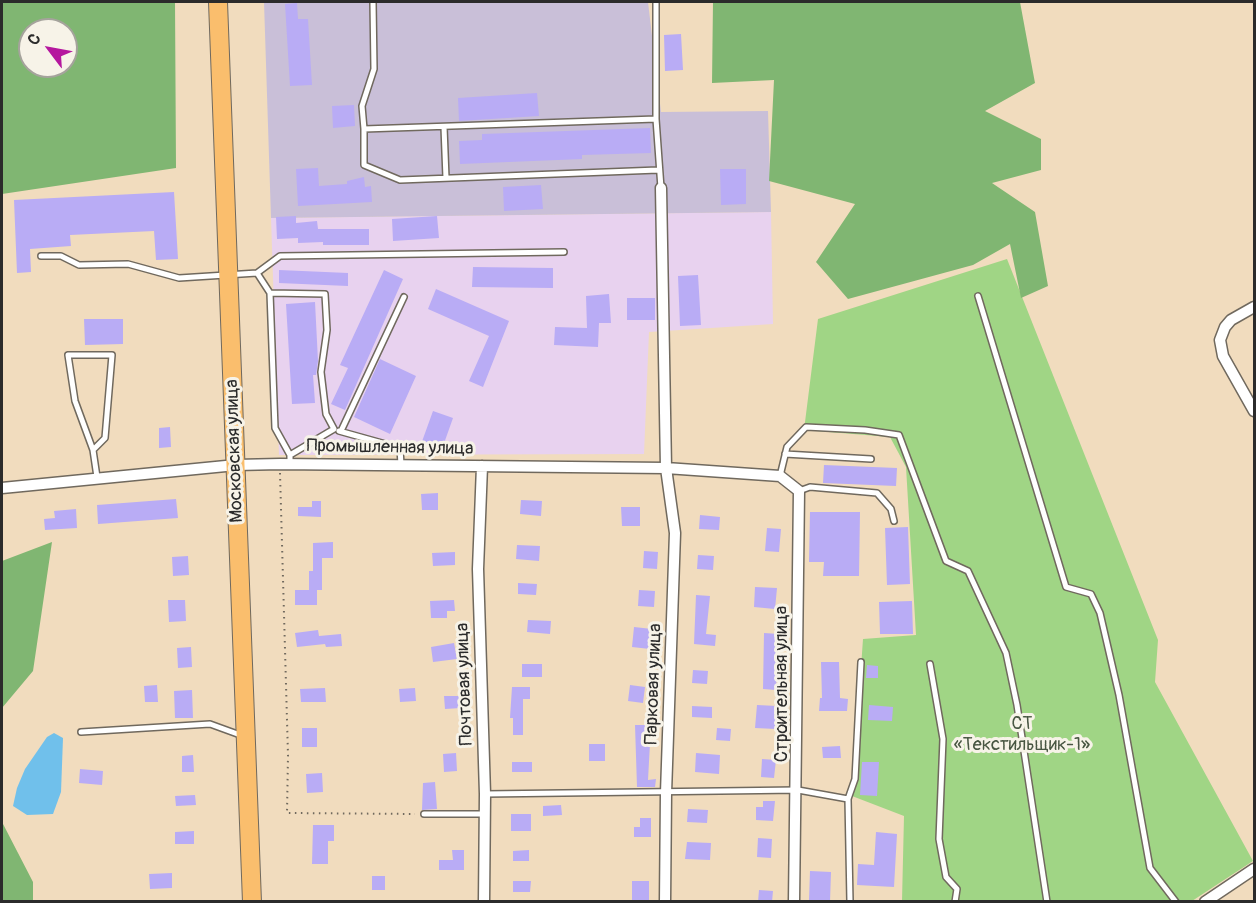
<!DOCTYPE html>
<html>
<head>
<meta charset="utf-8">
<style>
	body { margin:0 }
	#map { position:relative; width:1256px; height:903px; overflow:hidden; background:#f1dcbe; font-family:Pangolin,sans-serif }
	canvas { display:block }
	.frame { position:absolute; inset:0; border:3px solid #2b2b2b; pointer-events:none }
	.north { position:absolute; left:18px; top:18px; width:60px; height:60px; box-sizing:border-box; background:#f7f3e8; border:2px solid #a5a39c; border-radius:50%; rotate:302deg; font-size:16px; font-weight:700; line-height:24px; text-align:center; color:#2b2b2b }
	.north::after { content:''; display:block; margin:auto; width:21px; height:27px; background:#b5179e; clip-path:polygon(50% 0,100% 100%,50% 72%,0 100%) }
</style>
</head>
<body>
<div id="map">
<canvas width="1256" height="903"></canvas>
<div class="frame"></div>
<div class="north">С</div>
</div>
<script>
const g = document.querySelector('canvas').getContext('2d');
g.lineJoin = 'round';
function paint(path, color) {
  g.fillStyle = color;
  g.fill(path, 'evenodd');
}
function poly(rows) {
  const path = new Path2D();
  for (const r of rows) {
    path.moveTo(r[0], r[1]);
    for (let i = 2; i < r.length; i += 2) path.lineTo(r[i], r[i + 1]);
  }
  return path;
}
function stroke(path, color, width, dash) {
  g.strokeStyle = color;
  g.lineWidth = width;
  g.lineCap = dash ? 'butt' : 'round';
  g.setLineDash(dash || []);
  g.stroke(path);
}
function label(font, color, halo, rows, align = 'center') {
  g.font = font + ' Pangolin,sans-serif';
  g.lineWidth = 6;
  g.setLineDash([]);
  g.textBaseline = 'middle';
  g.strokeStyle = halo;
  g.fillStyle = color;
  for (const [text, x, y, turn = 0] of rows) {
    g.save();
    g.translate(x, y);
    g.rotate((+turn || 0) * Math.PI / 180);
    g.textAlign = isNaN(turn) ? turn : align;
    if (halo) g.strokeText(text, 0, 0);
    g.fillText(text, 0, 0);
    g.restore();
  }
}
paint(poly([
	[771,212,773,324,649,332,644,454,279,455,271,218]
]), '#e8d2ef');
paint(poly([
	[264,2,648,2,661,112,768,111,771,212,271,218]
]), '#c9bfd8');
paint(poly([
	[1007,259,1158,640,1155,682,1253,861,1192,901,902,901,904,816,852,796,863,639,916,635,906,467,890,437,804,430,818,319]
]), '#a0d585');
paint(poly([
	[2,2,175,2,176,168,2,194],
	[30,30,66,30,66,66,30,66],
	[713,2,1020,2,1035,83,985,111,1041,139,1041,170,992,183,1035,212,1048,286,1021,298,1010,244,973,265,848,299,816,262,855,204,769,181,774,80,712,83],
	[52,542,33,671,2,708,2,561],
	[2,822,33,882,33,901,2,901]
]), '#80b672');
paint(poly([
	[54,733,63,738,61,792,53,814,27,815,13,806,17,788,25,769,47,737]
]), '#70c0eb');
paint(poly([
	[297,3,298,19,308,19,312,85,290,86,285,4],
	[681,34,683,70,665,71,664,35],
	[537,93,539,116,459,121,458,98],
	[354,105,355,126,333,128,332,106],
	[650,128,651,153,582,155,582,159,460,164,459,141,482,140,482,134],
	[318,168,319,186,347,184,347,181,364,177,365,187,371,186,372,202,298,206,296,169],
	[720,169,746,169,746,204,721,205],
	[541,185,543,209,504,211,503,187],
	[174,192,178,259,156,260,154,231,70,235,71,246,30,249,31,272,17,273,14,200],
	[296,216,296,223,317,221,318,229,369,229,369,245,323,245,323,242,298,243,298,238,277,239,276,217],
	[437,216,439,238,393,241,392,219],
	[473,267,553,268,553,288,472,287],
	[279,270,348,273,348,286,279,283],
	[384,270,403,279,345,410,331,404,348,368,340,365],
	[698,275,701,325,680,326,678,276],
	[436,289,509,321,483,387,469,381,489,336,428,309],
	[609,294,611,323,599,323,598,347,554,345,555,327,587,328,586,296],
	[627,298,655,298,655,320,627,320],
	[315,302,318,361,316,375,313,375,315,403,292,404,286,304],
	[84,319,123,319,123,344,85,345],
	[380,359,416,376,390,434,354,417],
	[433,411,453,418,442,449,420,447],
	[170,427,171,447,159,448,159,428],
	[824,465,897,468,896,486,823,483],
	[438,493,438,510,422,510,421,494],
	[176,499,178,518,98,524,97,505],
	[521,500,542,501,541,516,520,514],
	[312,501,321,501,321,517,298,516,298,507,312,507],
	[621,507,640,507,640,526,622,526],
	[76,509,77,528,45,530,44,519,55,518,54,511],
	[810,512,860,512,859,576,823,576,824,562,809,562],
	[700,515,720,517,719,530,699,529],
	[908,527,910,584,887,585,885,528],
	[767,528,781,529,779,552,765,551],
	[333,542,333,558,322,558,322,590,317,590,317,605,295,605,295,590,309,590,309,571,313,571,313,543],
	[517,545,540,546,539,561,516,559],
	[644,551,658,552,657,569,643,568],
	[455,552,455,565,433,566,432,553],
	[698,555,714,556,713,570,697,569],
	[188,556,189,575,173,576,172,557],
	[518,583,537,584,536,595,518,594],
	[755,587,777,588,775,609,754,607],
	[639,590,655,591,654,607,638,606],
	[696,595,710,596,706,634,716,635,715,646,694,644],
	[168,600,185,600,186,621,169,622],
	[454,600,455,611,447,611,447,618,431,618,430,601],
	[912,601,913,634,880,634,879,602],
	[528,620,551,621,550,634,527,632],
	[634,627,652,629,650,649,632,647],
	[318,630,319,636,341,634,342,646,326,647,325,644,297,647,295,633],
	[764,633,779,634,776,690,763,689],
	[454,643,457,659,433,662,431,647],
	[191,647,192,667,178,668,177,648],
	[821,662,839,662,840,698,848,699,847,711,819,711,820,698,822,698],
	[522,664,542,664,542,677,522,677],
	[867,665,878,666,878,678,866,678],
	[693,670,708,671,707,684,692,683],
	[157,685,158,702,145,702,144,686],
	[630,685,645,687,643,703,628,701],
	[512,687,530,687,530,699,523,699,523,735,513,735,513,718,510,718],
	[325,688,326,702,301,702,300,689],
	[415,688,416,701,400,702,399,689],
	[192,690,193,718,175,718,174,691],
	[444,696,460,696,461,708,445,709],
	[757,705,777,706,776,729,755,728],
	[869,705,893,707,892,721,868,720],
	[692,706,712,707,712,718,692,717],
	[635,725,651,725,648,780,656,779,655,787,637,787],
	[302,728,317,728,317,747,302,747],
	[717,728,731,729,730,741,716,740],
	[589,744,605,744,605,761,589,761],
	[840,746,841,758,823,758,822,747],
	[456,753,457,771,444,772,443,754],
	[696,753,720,755,719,774,695,772],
	[193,755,194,772,182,772,182,756],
	[762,759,776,760,774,778,761,777],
	[512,762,532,762,532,772,512,772],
	[862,762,879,762,877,796,860,795],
	[80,769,103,771,102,785,79,783],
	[322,773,323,792,307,793,306,774],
	[435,782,437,809,422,810,423,783],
	[195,795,196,805,176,806,175,796],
	[763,801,775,801,773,821,756,820,756,807,763,807],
	[561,805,562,815,543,816,543,806],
	[688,809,708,810,707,823,687,822],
	[511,814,531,814,531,831,511,831],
	[640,818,651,818,651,837,634,837,634,827,640,827],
	[313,825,334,825,334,841,328,841,328,864,312,864],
	[194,831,194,844,175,844,175,832],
	[876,832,897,834,894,887,857,885,858,864,874,865],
	[758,838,772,839,771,858,757,857],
	[687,842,711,843,710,860,685,859],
	[452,850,464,850,464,870,439,870,439,860,453,860],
	[529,850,529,861,513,861,513,851],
	[810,871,831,872,830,902,809,901],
	[172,873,172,888,150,889,149,874],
	[372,876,385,876,385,890,372,890],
	[513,881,531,881,530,892,513,892],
	[632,881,649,881,649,901,632,901],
	[759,890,773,891,772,902,758,902]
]), '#b9acf5');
const service = poly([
	[373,2,374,69,362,106,364,129,656,119],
	[656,2,656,119,661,188],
	[444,127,446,178],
	[364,129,364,165,400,180,658,170],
	[41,256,61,256,79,265,128,264,179,278,257,273,270,293,275,428,290,455,290,463],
	[257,273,280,256,564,252],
	[270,293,325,294,327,330,321,372,326,414,334,429,290,455],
	[978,296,1066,587,1091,594,1100,613,1119,695,1150,868,1176,902],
	[339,431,400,448,401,465],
	[341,431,404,297],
	[93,450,75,401,68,355,112,355,105,438,93,450,97,477],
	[785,454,871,459],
	[780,476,787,447,806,427,865,430,899,435,946,561,968,571,1006,653,1017,705,1047,902],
	[799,491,810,487,877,493,891,509,894,521],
	[930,664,943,739,939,839,946,877,957,889,955,902],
	[81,732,210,724,243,736],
	[485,794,798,790,848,799],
	[424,814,485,814],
	[850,902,848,799,855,779,861,662]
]);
const minor = poly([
	[661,188,666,468,675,533,666,793,665,902],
	[1254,307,1231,320,1225,327,1220,340,1223,356,1254,411],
	[482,466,478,569,485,794,484,902],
	[2,488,236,465,280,464,666,468,780,476,799,491,794,902],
	[1205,902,1254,869]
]);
const trunk = poly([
	[218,2,252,902]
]);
stroke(service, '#70695e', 8);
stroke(minor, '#70695e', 13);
stroke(trunk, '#70695e', 20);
stroke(poly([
	[280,473,288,755,287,813,415,814]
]), '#70695e', 2, [1.5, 4.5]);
stroke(service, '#fff', 5);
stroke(minor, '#fff', 10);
stroke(trunk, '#fabe6d', 18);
label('18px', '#2b2b2b', '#f7f3e8', [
	["Промышленная улица",390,448,1],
	["Московская улица",235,451,-92],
	["Почтовая улица",465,684,-92],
	["Парковая улица",654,684,-88],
	["Строительная улица",782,684,-90]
]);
label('18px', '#485642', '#f7f3e8', [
	["СТ",1022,724],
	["«Текстильщик-1»",1022,745]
]);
</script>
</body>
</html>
